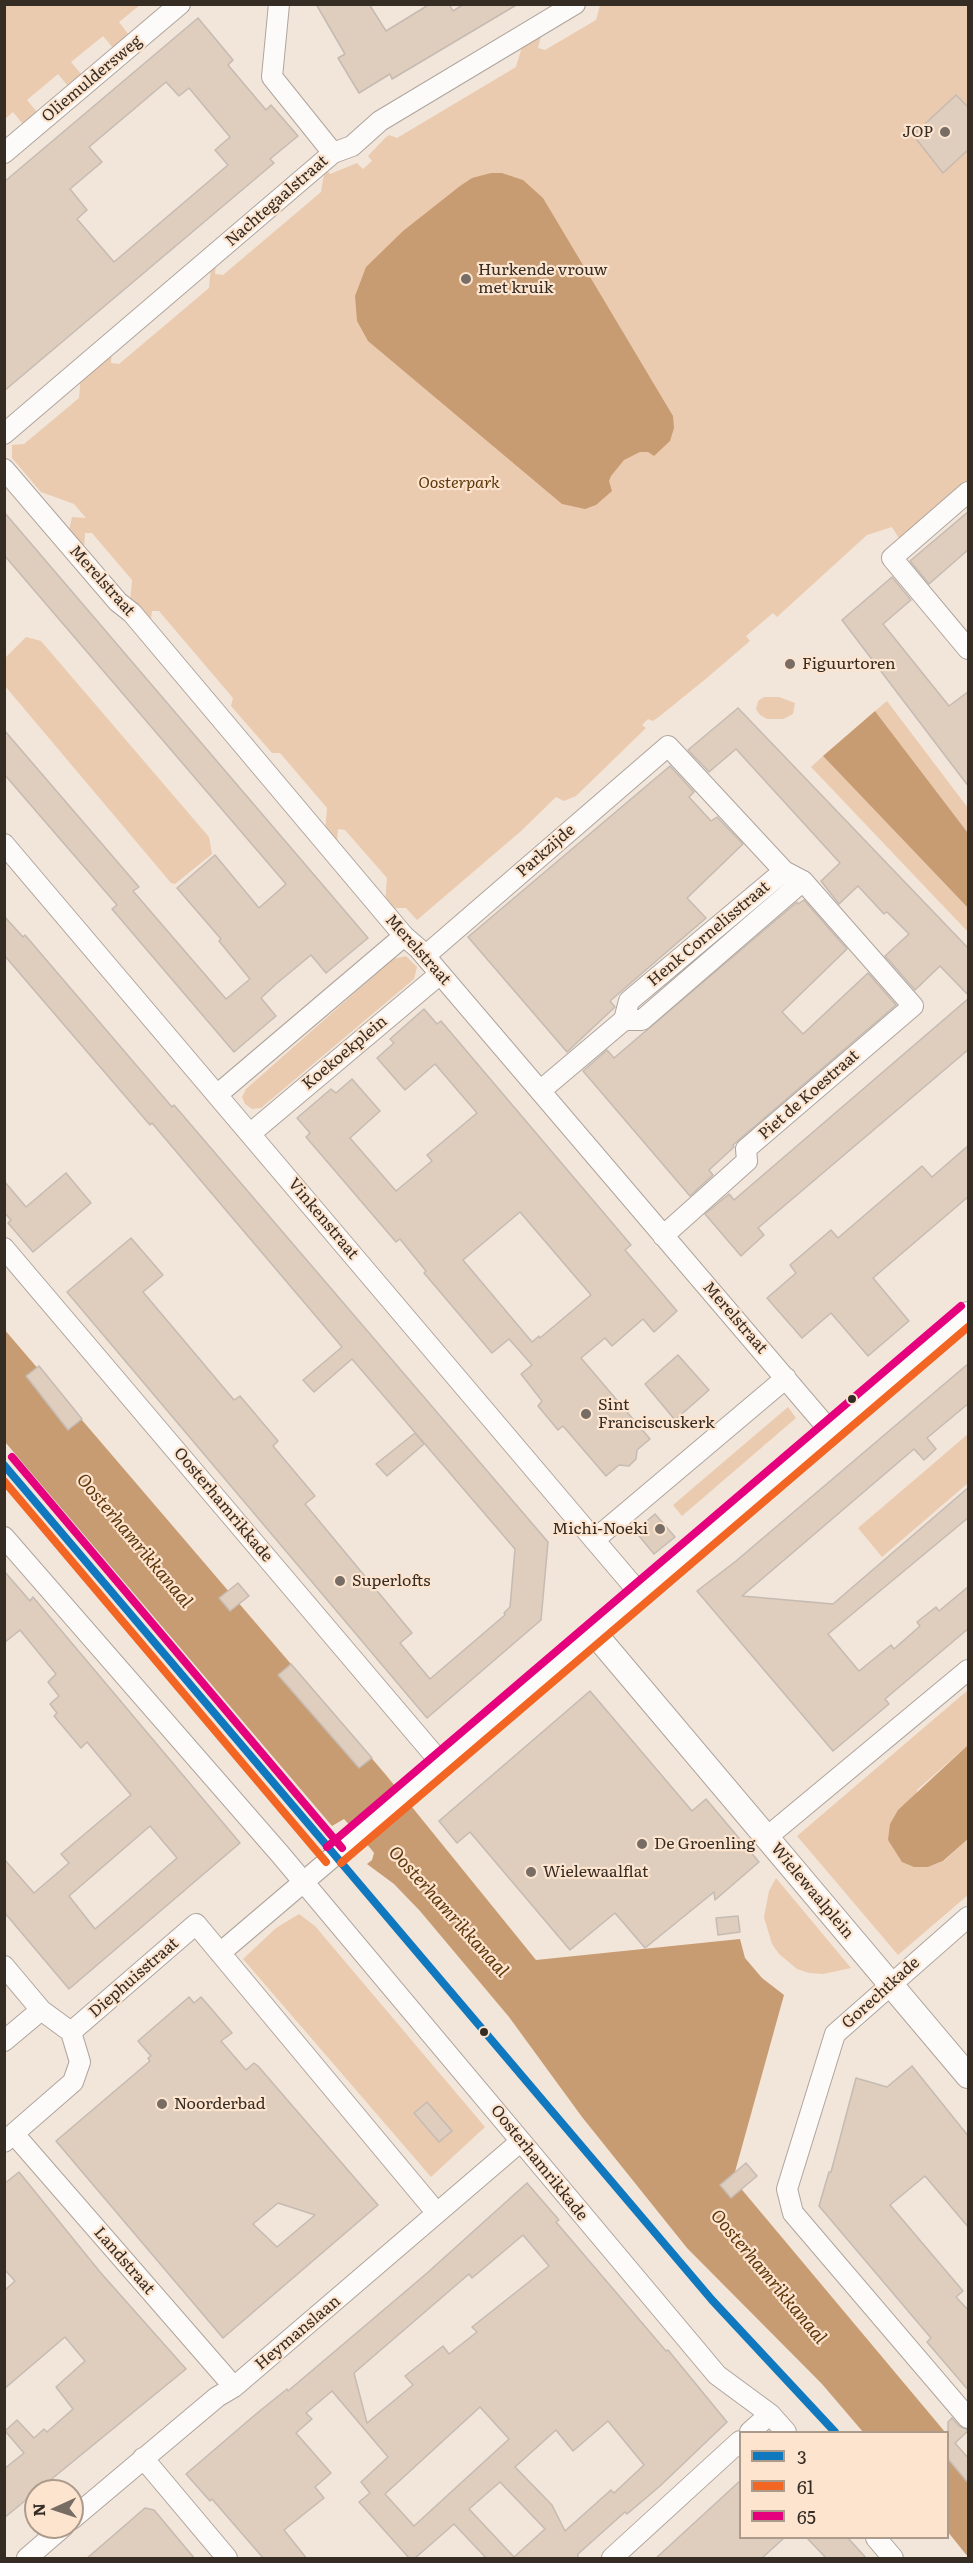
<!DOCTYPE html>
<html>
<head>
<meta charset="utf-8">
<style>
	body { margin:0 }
	#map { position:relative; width:973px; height:2563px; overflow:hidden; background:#f2e5da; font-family:Literata,serif }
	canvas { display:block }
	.frame { position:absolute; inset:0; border:6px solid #352c24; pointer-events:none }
	.legend { position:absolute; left:739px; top:2431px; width:210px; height:108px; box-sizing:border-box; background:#fce4cf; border:2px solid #ac9a8b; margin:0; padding:8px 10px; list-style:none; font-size:18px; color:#352c24 }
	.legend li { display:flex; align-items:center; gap:12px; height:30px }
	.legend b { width:30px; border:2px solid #ac9a8b }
	.north { position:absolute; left:24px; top:2479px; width:60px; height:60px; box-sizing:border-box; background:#fce4cf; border:2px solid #ac9a8b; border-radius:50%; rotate:267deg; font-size:16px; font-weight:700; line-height:24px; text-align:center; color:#352c24 }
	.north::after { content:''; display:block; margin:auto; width:21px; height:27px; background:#776d64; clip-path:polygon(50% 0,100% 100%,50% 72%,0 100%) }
</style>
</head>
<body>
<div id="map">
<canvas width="973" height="2563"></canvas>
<div class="frame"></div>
<ul class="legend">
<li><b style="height:8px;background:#1078be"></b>3</li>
<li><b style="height:8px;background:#f26522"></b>61</li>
<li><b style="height:8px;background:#e5007d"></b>65</li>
</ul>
<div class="north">N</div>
</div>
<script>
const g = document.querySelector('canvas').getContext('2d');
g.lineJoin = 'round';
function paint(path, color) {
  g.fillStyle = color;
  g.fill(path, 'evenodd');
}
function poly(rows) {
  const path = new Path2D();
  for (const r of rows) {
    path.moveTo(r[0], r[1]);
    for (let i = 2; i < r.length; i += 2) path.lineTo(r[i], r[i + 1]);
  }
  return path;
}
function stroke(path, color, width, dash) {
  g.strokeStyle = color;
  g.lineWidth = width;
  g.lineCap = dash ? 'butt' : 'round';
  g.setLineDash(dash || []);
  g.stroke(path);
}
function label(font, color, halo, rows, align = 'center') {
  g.font = font + ' Literata,serif';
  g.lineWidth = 4.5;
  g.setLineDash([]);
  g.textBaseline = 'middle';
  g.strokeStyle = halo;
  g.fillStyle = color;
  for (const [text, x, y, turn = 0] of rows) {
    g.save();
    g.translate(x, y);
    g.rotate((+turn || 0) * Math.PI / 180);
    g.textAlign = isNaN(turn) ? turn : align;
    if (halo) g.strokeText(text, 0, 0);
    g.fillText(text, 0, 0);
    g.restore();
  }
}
paint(poly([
	[4,5,140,5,119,22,129,35,113,48,103,36,71,62,82,75,68,86,58,74,27,100,37,112,23,124,13,112,5,119],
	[600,5,968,5,968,480,900,540,892,527,867,535,777,617,773,613,746,636,750,641,708,677,660,716,653,721,648,719,642,725,646,728,576,796,564,801,556,797,520,832,417,920,406,908,397,908,391,912,385,901,387,878,345,830,338,829,337,842,325,831,327,808,280,753,272,753,231,706,233,698,159,611,152,611,150,626,130,603,132,580,92,533,85,533,84,549,68,535,72,517,86,518,74,504,41,492,12,458,12,445,24,444,79,398,81,375,112,348,111,363,119,364,209,288,211,267,216,264,215,274,223,275,321,192,325,168,330,174,357,163,363,169,372,161,368,156,385,138,389,135,397,138,516,67,522,47,541,36,538,48,545,50,596,20],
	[26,637,41,641,209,837,212,854,175,884,171,883,5,686,5,658],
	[764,697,779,697,795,703,793,714,783,719,767,719,760,715,756,709,758,701],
	[887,701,968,808,968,833,875,711],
	[823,756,968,908,968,932,811,767],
	[406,956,417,967,414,979,261,1108,252,1109,245,1104,242,1097,246,1089,393,959],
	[788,1407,796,1418,682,1516,673,1505],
	[968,1434,968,1483,882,1557,858,1528],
	[968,1690,968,1745,917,1790,914,1867,928,1867,944,1861,968,1839,968,1895,898,1955,797,1836],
	[776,1878,851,1968,823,1974,809,1973,797,1969,779,1954,772,1944,764,1917,769,1891],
	[299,1914,315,1926,485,2127,431,2177,243,1959,276,1928]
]), '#ebcbaf');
paint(poly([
	[491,173,502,173,523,180,543,198,673,416,674,428,670,441,654,456,648,452,640,452,624,460,611,476,609,481,612,491,596,505,585,509,562,504,368,341,357,321,355,296,366,267,403,231,460,186,472,178],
	[875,711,968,833,968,908,823,756],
	[4,1329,386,1775,536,1960,740,1939,745,1958,762,1978,784,1995,733,2179,945,2432,863,2432,822,2384,687,2248,582,2117,509,2017,420,1911,394,1884,367,1864,372,1860,374,1853,371,1849,344,1819,332,1826,5,1442],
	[968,1745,968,1839,943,1861,928,1867,914,1867,902,1862,888,1840,890,1824,898,1810],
	[948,2436,968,2461,968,2557,948,2532]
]), '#c89c72');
const building = poly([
	[316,4,369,4,386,31,430,4,449,4,453,11,464,4,518,4,392,79,390,74,359,93,338,58,345,54,316,4],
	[198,18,233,60,228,65,266,110,271,105,298,136,270,159,274,163,4,391,4,182,198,18],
	[166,82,179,96,189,88,230,137,215,150,228,165,114,262,77,219,87,210,70,189,102,162,89,147,166,82],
	[956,95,969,108,969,149,943,173,913,135,956,95],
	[969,511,969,549,929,584,910,561,969,511],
	[4,512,368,938,326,973,311,955,276,984,261,998,276,1016,234,1052,112,909,117,905,4,774,4,730,139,887,133,891,226,999,250,979,219,941,221,939,177,888,215,855,259,908,286,884,4,555,4,512],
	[892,577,911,600,883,624,949,706,969,691,969,787,842,620,892,577],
	[738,708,969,949,969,996,940,966,915,990,885,956,909,934,887,912,884,914,858,886,839,904,821,881,840,863,736,749,709,772,688,750,738,708],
	[670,766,694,792,689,797,711,821,717,817,743,844,687,898,706,918,610,1001,615,1007,567,1052,468,937,670,766],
	[804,900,847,949,782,1012,803,1034,868,973,896,1005,733,1145,734,1147,709,1170,713,1175,690,1196,583,1071,607,1050,614,1058,797,902,798,904,804,900],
	[4,916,23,937,25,935,172,1107,174,1105,548,1542,541,1620,427,1718,67,1292,131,1238,163,1275,143,1292,234,1400,240,1396,278,1441,273,1446,315,1496,305,1504,412,1633,400,1643,430,1679,505,1615,504,1613,510,1607,515,1549,352,1359,314,1392,303,1380,342,1347,152,1123,150,1125,4,955,4,916],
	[969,998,969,1049,758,1228,764,1235,741,1256,705,1214,729,1194,734,1200,969,998],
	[424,1009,437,1024,441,1021,631,1245,625,1250,677,1311,654,1332,643,1319,612,1346,605,1338,581,1358,650,1439,637,1450,636,1459,629,1466,619,1465,606,1476,563,1426,558,1430,538,1406,542,1401,521,1374,532,1365,509,1339,492,1353,424,1273,426,1271,400,1239,396,1242,306,1137,310,1133,297,1118,331,1089,336,1093,352,1079,380,1111,350,1138,396,1191,432,1161,427,1155,477,1113,435,1064,405,1090,377,1058,394,1043,390,1039,424,1009],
	[520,1212,591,1295,540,1338,539,1336,532,1342,463,1260,520,1212],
	[969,1145,969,1196,873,1278,909,1321,868,1356,831,1313,802,1338,767,1298,796,1273,790,1265,831,1230,838,1238,922,1166,932,1177,969,1145],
	[66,1173,91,1203,33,1252,8,1223,11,1220,4,1212,4,1181,26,1207,66,1173],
	[678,1355,709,1390,675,1420,645,1384,678,1355],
	[969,1363,969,1403,927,1438,936,1449,924,1460,914,1449,742,1596,833,1604,969,1487,969,1517,828,1634,859,1671,891,1645,894,1649,920,1626,917,1622,936,1607,939,1611,969,1586,969,1628,885,1699,889,1704,833,1751,697,1591,736,1561,969,1363],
	[39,1366,82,1419,68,1430,26,1376,39,1366],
	[415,1433,424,1444,387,1476,376,1464,415,1433],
	[655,1514,675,1537,654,1554,635,1531,655,1514],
	[4,1571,30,1601,33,1597,240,1843,69,1989,4,1912,4,1859,34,1893,69,1863,61,1854,131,1795,87,1742,81,1748,54,1716,57,1713,50,1704,59,1696,48,1682,56,1674,20,1630,4,1643,4,1571],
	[150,1826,177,1858,95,1929,69,1896,150,1826],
	[238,1583,249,1596,230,1611,219,1598,238,1583],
	[291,1664,372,1758,359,1768,278,1675,291,1664],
	[590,1691,692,1811,706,1799,759,1862,715,1900,714,1892,645,1948,615,1913,570,1950,470,1832,457,1843,439,1821,590,1691],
	[738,1916,740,1932,718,1935,716,1918,738,1916],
	[189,1997,194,2003,201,1997,209,2006,232,2033,221,2041,233,2055,246,2070,254,2063,258,2066,378,2205,223,2338,56,2141,150,2061,148,2058,151,2056,138,2041,189,1997],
	[278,2203,315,2215,277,2247,253,2224,278,2203],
	[912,2066,969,2137,969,2228,925,2176,890,2205,963,2291,956,2297,969,2311,969,2391,927,2342,931,2338,819,2206,829,2172,831,2172,856,2078,887,2087,912,2066],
	[427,2102,452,2131,439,2142,414,2113,427,2102],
	[746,2163,757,2176,731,2198,720,2185,746,2163],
	[19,2172,100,2272,186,2369,4,2518,4,2469,24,2453,5,2431,17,2420,34,2438,44,2429,47,2432,73,2409,56,2387,85,2361,65,2337,4,2389,4,2291,15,2281,4,2269,4,2184,19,2172],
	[527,2183,559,2220,556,2222,666,2351,668,2350,727,2422,660,2486,627,2514,625,2512,578,2554,578,2559,487,2559,454,2524,414,2559,410,2559,359,2502,370,2493,361,2482,388,2457,332,2391,306,2413,312,2419,296,2433,331,2473,315,2487,324,2498,284,2530,307,2559,264,2559,212,2499,210,2501,186,2474,256,2414,287,2389,288,2391,426,2274,527,2183],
	[523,2235,549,2266,472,2327,477,2332,449,2354,443,2346,405,2376,413,2385,367,2423,354,2373,469,2274,472,2278,523,2235],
	[480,2407,509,2439,414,2526,385,2494,480,2407],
	[608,2421,644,2465,614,2493,611,2490,565,2531,552,2505,515,2467,556,2430,573,2451,608,2421],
	[500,2482,545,2529,514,2557,469,2509,500,2482],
	[952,2418,959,2426,969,2430,955,2443,969,2459,969,2484,948,2459,948,2422,952,2418],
	[741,2480,741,2538,784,2538,761,2559,655,2559,741,2480],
	[145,2508,154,2510,195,2559,86,2559,145,2508],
	[807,2538,848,2538,867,2559,827,2559,807,2538]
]);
paint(building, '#dfcdbd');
stroke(building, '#c5bbb2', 1.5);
const minor = poly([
	[279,4,272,77,333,153],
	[4,153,180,4],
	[4,434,333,153,352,146,380,121,575,4],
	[4,469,118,602,132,613,404,936,419,949,831,1432],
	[968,492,892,558,968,649],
	[4,844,641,1595],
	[425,956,668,746,784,871,629,1001,624,1020,540,1091],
	[624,1020,642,1020,803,881],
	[218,1094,404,936],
	[251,1133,440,974],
	[663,1236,747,1161,746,1149,913,1006,803,881,784,871],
	[4,1248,441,1763],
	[4,1537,280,1854,717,2375,770,2414,786,2432],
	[594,1540,786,1378],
	[767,1837,968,1670],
	[968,1917,835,2034,787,2189,793,2213,968,2418],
	[220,1953,595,1634],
	[4,1966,41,2010,71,2032,80,2062,73,2082,4,2142],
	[71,2032,196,1924,436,2212],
	[4,2041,41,2010],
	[14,2134,234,2387],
	[750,2432,770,2414],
	[143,2458,227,2558],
	[72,2519,217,2397,234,2387,520,2142],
	[876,2538,893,2558],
	[27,2558,63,2527],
	[612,2558,740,2441]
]);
const tertiary = poly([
	[968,1314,595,1634,968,2076]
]);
stroke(minor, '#afa59d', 22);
stroke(tertiary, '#afa59d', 26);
stroke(minor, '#fdfbf9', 20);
stroke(tertiary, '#fdfbf9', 24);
stroke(poly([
	[4,1465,712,2300,835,2432]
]), '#1078be', 8);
stroke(poly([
	[4,1481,326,1862],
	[341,1863,968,1327]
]), '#f26522', 8);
stroke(poly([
	[12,1457,342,1848],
	[327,1847,961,1306]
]), '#e5007d', 8);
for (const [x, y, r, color] of [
	[945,132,6,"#776d64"],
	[466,279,6,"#776d64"],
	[790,664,6,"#776d64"],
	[852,1399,5,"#352c24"],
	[586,1414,6,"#776d64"],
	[660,1529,6,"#776d64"],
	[340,1581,6,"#776d64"],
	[642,1844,6,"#776d64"],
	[531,1872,6,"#776d64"],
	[484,2032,5,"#352c24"],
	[162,2104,6,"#776d64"]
]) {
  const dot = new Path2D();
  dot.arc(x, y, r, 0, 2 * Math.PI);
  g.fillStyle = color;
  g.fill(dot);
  stroke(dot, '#fce4cf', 2);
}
label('16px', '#352c24', '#fce4cf', [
	["Oliemuldersweg",92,79,-40],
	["Nachtegaalstraat",277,201,-41],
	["Merelstraat",102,581,48],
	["Parkzijde",546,851,-41],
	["Henk Cornelisstraat",709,934,-40],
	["Merelstraat",418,950,48],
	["Koekoekplein",345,1053,-40],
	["Piet de Koestraat",809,1095,-41],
	["Vinkenstraat",323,1219,50],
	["Merelstraat",735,1318,49],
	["Oosterhamrikkade",223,1505,50],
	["Wielewaalplein",812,1891,50],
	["Diephuisstraat",134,1978,-41],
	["Gorechtkade",881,1993,-42],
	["Oosterhamrikkade",539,2163,51],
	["Landstraat",124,2261,49],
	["Heymanslaan",298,2333,-40]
]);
label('16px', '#352c24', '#fce4cf', [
	["JOP",933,132,"right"],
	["Hurkende vrouw",478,270],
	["met kruik",478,288],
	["Figuurtoren",802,664],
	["Sint",598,1405],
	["Franciscuskerk",598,1423],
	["Michi-Noeki",648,1529,"right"],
	["Superlofts",352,1581],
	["De Groenling",654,1844],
	["Wielewaalflat",543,1872],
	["Noorderbad",174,2104]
], 'left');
label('italic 16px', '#5e370a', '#fce4cf', [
	["Oosterpark",459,483]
]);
label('italic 18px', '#5d3609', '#fce4cf', [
	["Oosterhamrikkanaal",134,1541,50],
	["Oosterhamrikkanaal",448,1912,48],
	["Oosterhamrikkanaal",768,2277,50]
]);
</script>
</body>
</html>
